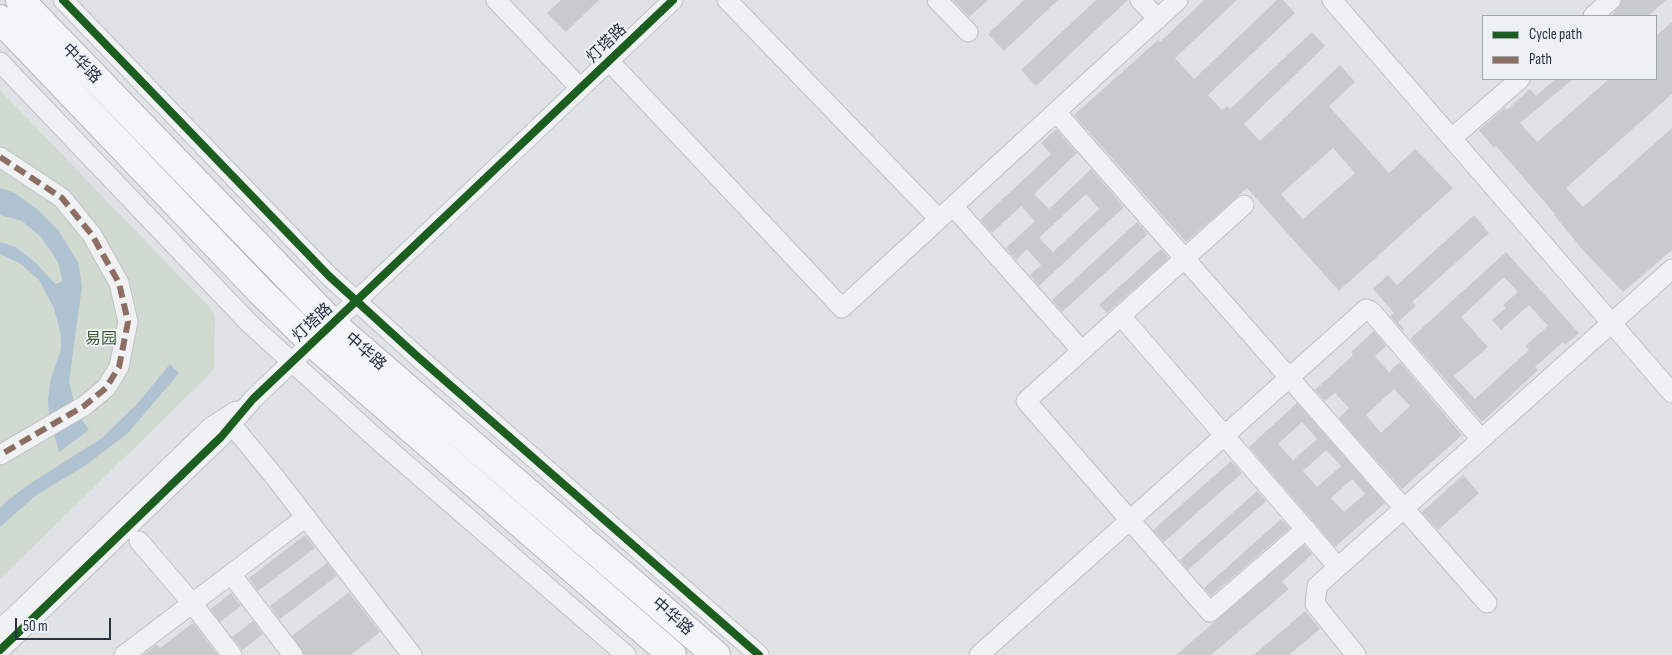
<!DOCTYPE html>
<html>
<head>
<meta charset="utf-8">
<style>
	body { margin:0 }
	#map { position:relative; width:1672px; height:655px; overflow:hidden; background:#e0e3e6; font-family:"Sofia Sans Condensed",sans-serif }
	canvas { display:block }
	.legend { position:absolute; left:1482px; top:15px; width:175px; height:65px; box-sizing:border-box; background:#edf1f5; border:1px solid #9ea5ac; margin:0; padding:6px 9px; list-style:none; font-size:15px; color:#27323f }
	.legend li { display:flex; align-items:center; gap:10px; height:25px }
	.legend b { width:25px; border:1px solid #9ea5ac }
	.scale { position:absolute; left:15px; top:618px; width:96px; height:22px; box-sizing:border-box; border:2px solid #27323f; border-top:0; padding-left:6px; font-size:15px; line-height:18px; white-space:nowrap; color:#27323f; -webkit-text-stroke:4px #edf1f5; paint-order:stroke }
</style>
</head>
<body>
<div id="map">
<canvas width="1672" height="655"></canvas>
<ul class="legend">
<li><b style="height:6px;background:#1b5e20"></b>Cycle path</li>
<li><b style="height:6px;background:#8d6e63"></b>Path</li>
</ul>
<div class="scale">50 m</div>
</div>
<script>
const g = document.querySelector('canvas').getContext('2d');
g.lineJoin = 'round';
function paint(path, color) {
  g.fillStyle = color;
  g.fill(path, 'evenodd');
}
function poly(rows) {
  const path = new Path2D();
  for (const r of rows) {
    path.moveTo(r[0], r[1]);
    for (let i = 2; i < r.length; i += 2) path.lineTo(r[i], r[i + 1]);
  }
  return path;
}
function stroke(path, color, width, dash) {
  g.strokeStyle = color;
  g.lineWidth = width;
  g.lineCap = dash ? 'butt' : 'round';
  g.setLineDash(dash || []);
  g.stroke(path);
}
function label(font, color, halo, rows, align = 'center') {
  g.font = font + ' "Sofia Sans Condensed","Noto Sans SC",sans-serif';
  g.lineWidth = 4;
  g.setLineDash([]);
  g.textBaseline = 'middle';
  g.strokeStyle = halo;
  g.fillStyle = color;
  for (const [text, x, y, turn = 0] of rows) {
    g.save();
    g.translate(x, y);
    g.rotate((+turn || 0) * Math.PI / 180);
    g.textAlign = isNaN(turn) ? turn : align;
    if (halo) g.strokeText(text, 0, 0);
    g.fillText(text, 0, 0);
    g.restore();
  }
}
paint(poly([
	[0,90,213,311,215,320,214,368,209,375,0,579]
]), '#d1dad1');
paint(poly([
	[0,188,15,193,37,209,58,230,78,262,82,286,69,382,74,402,49,417,48,400,51,378,61,349,61,335,54,308,39,280,21,264,0,254,0,242,16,247,37,264,55,284,61,282,62,279,58,262,41,237,22,221,0,215],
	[170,364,179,373,128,433,86,465,35,496,0,527,0,508,7,501,28,485,102,438,137,404],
	[79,415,89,430,59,452,53,430]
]), '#aec2d2');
paint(poly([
	[561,0,599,0,566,32,547,13],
	[953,0,988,0,969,17],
	[1024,0,1058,0,1004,51,988,34],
	[1096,0,1128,0,1036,86,1021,70],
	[1204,0,1237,0,1175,58,1194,79,1277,0,1283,0,1295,13,1208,95,1222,110,1227,106,1230,109,1312,32,1325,46,1244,124,1260,141,1340,65,1355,82,1329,106,1389,173,1415,149,1453,188,1339,291,1247,188,1186,242,1074,115,1158,40,1160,42],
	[1333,148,1355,173,1303,219,1281,194],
	[1622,0,1666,0,1648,16,1612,16],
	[1672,22,1672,94,1566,188,1583,207,1672,128,1672,250,1623,292,1582,249,1554,215,1555,214,1496,146,1494,148,1479,130,1505,107,1507,110,1530,89,1536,96,1555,79,1573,79,1520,123,1537,142,1609,79,1656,79,1656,36],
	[1056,129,1077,153,1034,194,1049,209,1091,169,1124,207,1039,286,1030,275,1041,265,1027,249,1016,260,1006,248,1035,221,1021,206,992,233,980,220,1051,154,1041,143],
	[1086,194,1099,209,1053,252,1039,238],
	[1474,215,1489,233,1412,302,1416,306,1398,322,1404,329,1402,330,1390,316,1394,313,1373,289,1388,275,1397,285],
	[1137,222,1148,234,1062,312,1052,300],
	[1161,249,1169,258,1107,313,1099,305],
	[1506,252,1579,333,1565,345,1563,342,1535,367,1538,370,1482,422,1410,339],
	[1504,277,1518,292,1503,305,1506,308,1492,320,1501,330,1529,305,1548,326,1525,346,1529,350,1475,399,1454,376,1488,347,1461,317],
	[1374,331,1386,346,1375,356,1389,372,1400,362,1462,435,1402,489,1339,418,1349,408,1335,393,1325,401,1315,390,1353,355,1351,352],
	[1394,389,1410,406,1381,433,1366,415],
	[1297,403,1385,503,1335,547,1249,447],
	[1302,422,1317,439,1293,460,1278,444],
	[1326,450,1341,466,1317,487,1303,471],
	[1352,479,1365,494,1344,512,1331,498],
	[1231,461,1242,473,1164,542,1153,530],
	[1463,475,1479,493,1438,530,1422,512],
	[1257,491,1266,501,1188,570,1180,560],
	[1281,519,1290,528,1211,596,1204,588],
	[305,535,315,548,258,591,249,578],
	[1304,545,1312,554,1282,582,1289,589,1211,655,1176,655],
	[327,563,337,576,280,619,270,606],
	[349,592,380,632,351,655,304,655,292,636],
	[231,593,241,606,220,622,211,609],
	[1305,611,1320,629,1289,655,1254,655],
	[253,621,263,634,242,650,232,637],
	[193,623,218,655,143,655,157,644,160,648]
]), '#c8cbce');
const minor = poly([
	[63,0,329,276,418,357,759,655],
	[496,0,580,88],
	[727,0,939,219],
	[937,0,968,32],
	[1140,0,1158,19],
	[1332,0,1672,393],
	[1593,16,1611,0],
	[609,61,842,308,1178,0],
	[0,62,250,324,379,441,626,655],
	[1056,112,1487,603],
	[1452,138,1520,79],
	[0,157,62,198,92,235,119,283,128,322,119,367,106,388,84,406,0,455],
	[1244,205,1026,401,1210,612,1306,529],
	[953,206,1082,351],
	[1121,316,1338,567],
	[232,425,274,476,412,655],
	[139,541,192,603,232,655],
	[231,574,293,655],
	[0,630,211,427,236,411],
	[0,650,221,437,253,399,673,0],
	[124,655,306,517],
	[979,655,1366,309,1371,311,1481,439],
	[1356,655,1315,604,1317,586,1672,269]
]);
const highway = poly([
	[20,0,336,327,716,655],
	[0,19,261,292,317,347,672,655]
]);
stroke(minor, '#bec1c4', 21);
stroke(highway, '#b2b6bb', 30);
stroke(minor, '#eff1f2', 19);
stroke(highway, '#f4f5f6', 28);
stroke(poly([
	[0,157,62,198,92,235,119,283,128,322,119,367,106,388,84,406,0,455]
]), '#8d6e63', 6, [12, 6]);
stroke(poly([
	[63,0,329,276,418,357,759,655],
	[0,650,221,437,253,399,673,0]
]), '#1b5e20', 8);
label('16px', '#27323f', '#edf1f5', [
	["灯塔路",607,44,-44],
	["中华路",81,64,46],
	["灯塔路",313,323,-43],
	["中华路",365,352,41],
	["中华路",672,617,41]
]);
label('16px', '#3f5b34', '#edf1f5', [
	["易园",101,340]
]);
</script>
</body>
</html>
